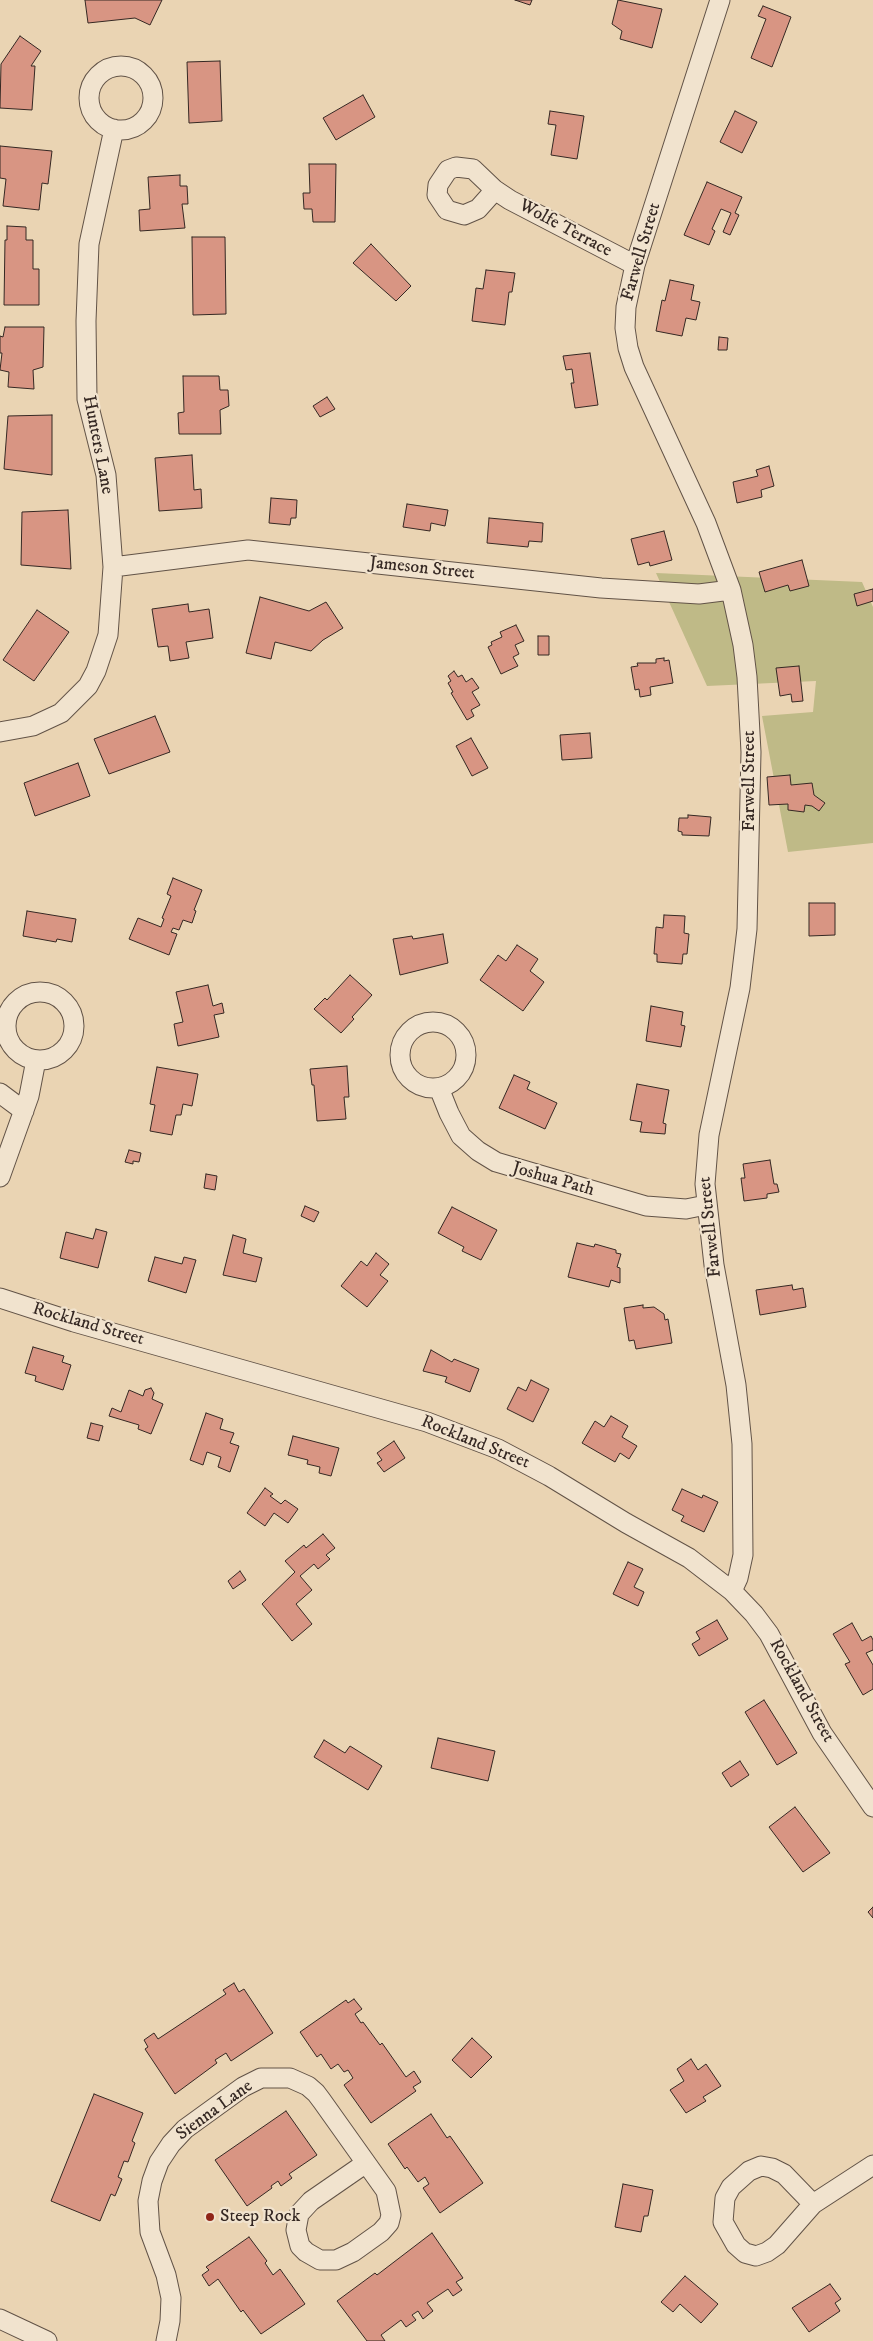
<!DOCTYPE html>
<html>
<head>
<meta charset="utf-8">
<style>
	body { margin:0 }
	canvas { display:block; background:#ead4b3 }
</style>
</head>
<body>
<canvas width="873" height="2341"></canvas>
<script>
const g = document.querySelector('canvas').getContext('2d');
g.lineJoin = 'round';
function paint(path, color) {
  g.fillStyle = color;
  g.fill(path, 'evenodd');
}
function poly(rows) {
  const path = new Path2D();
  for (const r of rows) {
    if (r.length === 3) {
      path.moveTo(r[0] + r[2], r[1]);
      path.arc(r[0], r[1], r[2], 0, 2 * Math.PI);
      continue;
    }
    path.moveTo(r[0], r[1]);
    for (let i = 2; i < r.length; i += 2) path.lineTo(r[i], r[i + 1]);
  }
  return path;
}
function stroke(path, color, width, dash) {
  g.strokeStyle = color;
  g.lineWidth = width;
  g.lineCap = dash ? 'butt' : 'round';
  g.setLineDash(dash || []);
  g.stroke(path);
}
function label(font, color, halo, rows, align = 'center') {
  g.font = font + ' "IM FELL DW Pica",serif';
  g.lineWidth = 4.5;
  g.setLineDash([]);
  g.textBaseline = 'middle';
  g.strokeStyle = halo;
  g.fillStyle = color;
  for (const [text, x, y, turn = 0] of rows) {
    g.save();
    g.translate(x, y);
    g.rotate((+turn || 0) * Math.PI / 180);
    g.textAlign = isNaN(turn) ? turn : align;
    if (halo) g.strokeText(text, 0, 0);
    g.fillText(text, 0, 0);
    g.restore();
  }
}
paint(poly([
	[656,573,862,582,873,607,873,843,788,852,762,716,813,712,816,681,707,686]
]), '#bfba87');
const building = poly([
	[85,0,162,0,150,25,135,18,88,23,85,0],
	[515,0,532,0,530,5,515,0],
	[618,0,662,9,652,48,620,39,622,31,612,24,618,0],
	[763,6,791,17,772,67,751,58,766,19,758,16,763,6],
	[20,36,41,51,31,66,35,66,32,110,0,108,1,64,20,36],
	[220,61,222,121,189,123,187,62,220,61],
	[363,95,375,117,336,140,323,118,363,95],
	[550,111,584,116,577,159,551,155,556,125,548,124,550,111],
	[735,111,757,122,742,153,720,142,735,111],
	[0,146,52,151,48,184,42,183,39,210,3,206,6,179,0,178,0,146],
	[309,164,336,164,335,222,313,222,312,209,304,209,303,193,310,193,309,164],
	[180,175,180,186,187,186,188,204,182,204,185,228,140,231,139,210,150,209,148,177,180,175],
	[707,182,742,197,735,213,739,215,730,235,723,232,731,213,721,209,712,229,715,231,709,245,684,235,707,182],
	[7,226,26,227,26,240,33,240,33,269,39,269,39,305,4,305,5,240,7,240,7,226],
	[192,237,225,237,226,314,193,315,192,237],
	[371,244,411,286,396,301,353,263,371,244],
	[486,270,515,273,512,292,509,292,505,325,472,321,476,288,483,289,486,270],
	[670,280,694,285,691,300,700,302,696,320,686,318,682,336,656,331,662,300,665,301,670,280],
	[5,327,44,327,43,367,33,370,34,389,8,387,9,372,0,370,2,353,0,353,0,336,3,337,5,327],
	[719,337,728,338,727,350,718,350,719,337],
	[590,353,598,405,575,408,571,383,574,383,572,369,566,370,563,356,590,353],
	[183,376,219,376,220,390,228,390,229,406,220,410,221,434,179,434,178,413,184,412,183,376],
	[327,397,335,409,320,417,313,406,327,397],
	[52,415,52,475,4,469,8,416,52,415],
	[192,455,194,490,201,489,202,508,159,511,155,458,192,455],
	[769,466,774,486,761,490,762,497,737,503,733,482,758,476,756,470,769,466],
	[271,498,297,500,296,518,291,518,290,525,269,523,271,498],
	[407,504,448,510,445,526,431,523,430,531,403,527,407,504],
	[68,510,71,569,21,565,22,512,68,510],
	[489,518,543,523,542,542,529,541,528,547,487,543,489,518],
	[664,531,672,560,650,566,649,562,638,565,631,539,664,531],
	[802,560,809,586,790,591,788,585,765,592,759,572,802,560],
	[873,589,873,601,857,606,854,594,873,589],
	[260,597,309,611,326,602,343,628,323,640,311,651,275,642,271,659,246,653,260,597],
	[188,604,189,612,209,609,213,638,186,642,189,658,170,661,168,646,158,647,152,609,188,604],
	[37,610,69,632,34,681,3,660,37,610],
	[516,625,524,641,515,645,519,654,513,657,518,666,501,674,488,647,492,645,491,642,502,637,500,632,516,625],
	[538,636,549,636,549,655,538,655,538,636],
	[664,658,664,661,669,660,673,683,650,687,651,695,640,697,639,689,635,690,631,667,638,666,637,663,656,663,656,659,664,658],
	[799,666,803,701,792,702,791,694,780,696,776,668,799,666],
	[454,671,458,677,462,675,466,682,472,678,479,688,472,692,480,705,471,710,474,716,467,720,451,693,453,692,448,683,451,681,448,676,454,671],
	[155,716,170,752,109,774,94,739,155,716],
	[590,733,592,758,562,760,560,735,590,733],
	[471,738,488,768,472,776,456,746,471,738],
	[78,763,90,796,35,816,24,783,78,763],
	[790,775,791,785,812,783,814,795,825,803,819,811,812,806,805,805,804,812,788,810,788,804,769,805,767,777,790,775],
	[688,815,711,817,709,836,682,835,682,832,678,831,679,818,688,818,688,815],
	[173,878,202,890,194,910,196,911,192,923,183,920,179,930,173,928,171,932,177,934,169,955,129,939,138,918,161,927,164,919,162,918,171,896,167,894,173,878],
	[809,903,835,903,835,935,809,936,809,903],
	[27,911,76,919,72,942,57,939,56,942,23,936,27,911],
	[664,915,685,916,684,933,689,934,687,954,683,954,682,964,657,962,657,954,654,954,656,927,663,928,664,915],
	[443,934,448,963,400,975,393,939,412,936,413,939,443,934],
	[517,945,538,959,530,971,544,982,523,1011,480,980,498,955,506,961,517,945],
	[350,975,372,995,352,1017,354,1019,341,1033,314,1009,325,998,327,1000,350,975],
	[208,985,213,1006,222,1003,224,1013,214,1015,219,1037,178,1046,174,1024,183,1022,176,992,208,985],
	[651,1006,683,1012,681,1025,685,1026,681,1047,646,1041,651,1006],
	[347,1066,349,1097,344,1097,346,1119,317,1121,314,1085,312,1085,310,1069,347,1066],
	[157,1067,198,1074,192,1106,183,1104,181,1115,176,1115,172,1135,150,1131,155,1105,150,1104,157,1067],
	[514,1075,530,1082,527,1089,557,1103,545,1129,499,1108,514,1075],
	[637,1084,669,1090,663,1123,666,1124,665,1134,640,1132,642,1122,630,1120,637,1084],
	[129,1150,141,1153,139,1162,133,1161,133,1164,125,1162,129,1150],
	[770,1160,774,1184,777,1184,779,1192,767,1194,767,1198,744,1201,741,1178,745,1178,743,1164,770,1160],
	[206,1174,217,1176,215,1190,204,1188,206,1174],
	[305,1206,319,1212,314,1222,301,1216,305,1206],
	[452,1207,497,1230,481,1260,462,1251,464,1247,438,1233,452,1207],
	[96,1229,107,1232,98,1268,60,1258,66,1232,93,1239,96,1229],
	[233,1235,246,1239,243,1253,262,1258,256,1282,223,1275,233,1235],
	[577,1243,594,1247,595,1244,616,1250,616,1253,621,1254,617,1267,620,1268,620,1283,611,1280,609,1287,568,1277,577,1243],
	[376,1253,389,1264,380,1275,388,1281,367,1307,341,1286,361,1261,367,1266,376,1253],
	[155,1257,182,1264,184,1257,196,1260,186,1293,148,1281,155,1257],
	[792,1285,793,1290,803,1288,806,1307,760,1315,756,1290,792,1285],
	[643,1305,643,1308,654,1307,664,1314,665,1320,668,1319,672,1343,636,1349,634,1340,629,1341,624,1308,643,1305],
	[33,1347,64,1356,62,1362,71,1365,63,1390,35,1381,36,1376,25,1373,33,1347],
	[431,1350,452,1362,454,1359,479,1369,470,1392,445,1382,447,1377,423,1371,431,1350],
	[531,1380,549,1389,533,1422,507,1409,518,1387,526,1391,531,1380],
	[151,1388,154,1393,152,1399,163,1404,151,1434,138,1429,139,1425,109,1416,112,1408,121,1412,129,1390,143,1396,145,1390,151,1388],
	[206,1413,223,1419,220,1429,234,1433,230,1443,239,1446,230,1472,218,1467,221,1457,207,1452,203,1465,190,1460,206,1413],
	[611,1416,628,1426,622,1437,637,1446,629,1459,620,1453,615,1462,582,1443,595,1421,604,1427,611,1416],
	[91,1423,103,1426,99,1441,87,1438,91,1423],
	[293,1436,339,1448,331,1476,319,1473,320,1467,307,1464,308,1460,288,1455,293,1436],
	[394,1441,405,1458,384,1472,377,1463,382,1460,377,1453,394,1441],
	[265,1488,273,1494,270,1496,281,1504,285,1500,298,1509,288,1523,274,1513,265,1526,247,1513,265,1488],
	[682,1489,702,1498,703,1495,718,1502,704,1532,681,1521,684,1516,672,1510,682,1489],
	[323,1534,335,1548,326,1555,330,1559,318,1569,314,1564,300,1576,312,1590,296,1604,312,1624,292,1641,262,1604,295,1572,285,1561,304,1545,306,1548,323,1534],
	[628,1562,643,1569,634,1587,644,1592,638,1606,613,1594,628,1562],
	[240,1571,246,1580,233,1589,228,1581,240,1571],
	[717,1620,728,1639,699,1656,692,1644,700,1639,696,1632,717,1620],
	[852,1623,862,1641,871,1636,873,1640,873,1650,866,1653,873,1665,873,1689,863,1695,845,1664,850,1662,833,1634,852,1623],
	[764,1700,797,1753,777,1765,745,1712,764,1700],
	[438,1738,495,1751,488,1781,431,1768,438,1738],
	[324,1740,345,1753,350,1746,382,1766,368,1790,314,1757,324,1740],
	[740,1761,749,1775,731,1787,722,1773,740,1761],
	[795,1807,830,1853,803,1872,769,1827,795,1807],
	[873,1907,873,1918,868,1912,873,1907],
	[234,1983,239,1992,244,1989,273,2033,231,2061,226,2053,215,2060,217,2063,175,2094,145,2049,148,2047,144,2040,154,2033,158,2039,226,1994,223,1990,234,1983],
	[354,1999,362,2009,355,2014,361,2023,363,2022,380,2045,382,2043,406,2077,414,2071,421,2082,413,2087,416,2091,371,2123,344,2085,353,2078,348,2070,344,2072,338,2064,331,2069,321,2054,317,2057,300,2032,346,2000,348,2003,354,1999],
	[472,2038,492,2057,471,2078,452,2060,472,2038],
	[691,2059,698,2070,706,2064,721,2086,703,2097,706,2101,686,2113,670,2090,684,2081,677,2069,691,2059],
	[94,2094,143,2113,132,2141,135,2143,128,2162,124,2161,118,2177,122,2179,115,2196,111,2194,100,2221,51,2201,94,2094],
	[286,2111,317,2155,289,2174,292,2178,281,2186,278,2181,271,2186,272,2188,247,2206,215,2160,286,2111],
	[431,2114,447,2138,450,2136,483,2183,440,2213,423,2188,429,2184,425,2177,418,2182,407,2167,405,2169,388,2144,431,2114],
	[623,2184,653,2190,648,2216,644,2216,641,2232,615,2227,623,2184],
	[432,2233,463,2278,456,2282,462,2290,453,2296,448,2289,427,2303,433,2311,423,2319,418,2311,412,2315,416,2320,406,2327,401,2320,381,2335,385,2341,367,2341,337,2301,375,2273,377,2275,432,2233],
	[249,2237,267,2261,265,2263,273,2275,280,2269,305,2304,261,2334,243,2310,241,2312,218,2279,209,2286,202,2275,209,2270,206,2267,249,2237],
	[685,2276,718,2304,701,2323,680,2304,673,2312,661,2302,685,2276],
	[830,2284,841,2299,835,2303,840,2311,809,2332,792,2308,830,2284]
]);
paint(building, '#d89583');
stroke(building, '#352823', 1);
const minor = poly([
	[720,0,635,265,626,307,625,328,628,348,634,367,706,523,731,590,743,645,747,677,751,752,747,929,740,988,709,1135,705,1184,714,1265,736,1385,742,1444,743,1555,738,1578,732,1591],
	[121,98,32],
	[495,190,478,209,464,215,447,210,437,195,438,185,448,170,456,167,473,169,495,190,510,200,635,265],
	[113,567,248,550,601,588,699,594,731,590],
	[0,732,33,726,61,713,88,686,96,671,108,635,113,567,106,475,87,399,86,321,89,244,114,129],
	[40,1026,34],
	[433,1055,33],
	[439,1088,449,1113,461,1136,478,1151,496,1162,646,1206,686,1209,706,1205],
	[0,1093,24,1111],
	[0,1177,29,1096,36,1060],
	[0,1298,74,1322,427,1422,498,1449,549,1476,626,1523,689,1558,732,1591,754,1614,769,1634,822,1733,873,1807],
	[813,2204,784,2174,772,2168,761,2166,749,2171,731,2187,725,2198,723,2222,736,2245,745,2253,756,2256,767,2252,777,2245,813,2204,873,2165],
	[0,2319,47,2341],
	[166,2341,170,2321,171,2298,166,2275,150,2232,148,2201,152,2181,159,2162,171,2144,185,2129,243,2087,261,2078,290,2078,308,2086,316,2093,322,2101,386,2191,391,2215,389,2223,381,2232,353,2252,336,2260,320,2260,306,2252,300,2246,296,2230,299,2214,311,2201,366,2163]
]);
stroke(minor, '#625347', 21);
stroke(minor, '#f1e3ce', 19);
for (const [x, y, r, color] of [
	[210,2217,5,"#8f2418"]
]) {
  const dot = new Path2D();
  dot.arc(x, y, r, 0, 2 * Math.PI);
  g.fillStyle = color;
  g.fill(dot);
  stroke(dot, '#f1e3ce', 2);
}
label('18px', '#352823', '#f1e3ce', [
	["Wolfe Terrace",565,229,28],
	["Farwell Street",642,252,-74],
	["Hunters Lane",97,445,79],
	["Jameson Street",422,569,6],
	["Farwell Street",750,781,-90],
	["Joshua Path",553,1180,16],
	["Farwell Street",711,1227,-96],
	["Rockland Street",88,1325,16],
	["Rockland Street",475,1443,22],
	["Rockland Street",801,1691,61],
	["Sienna Lane",215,2111,-36]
]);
label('18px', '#352823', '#f1e3ce', [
	["Steep Rock",220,2217]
], 'left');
</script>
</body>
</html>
